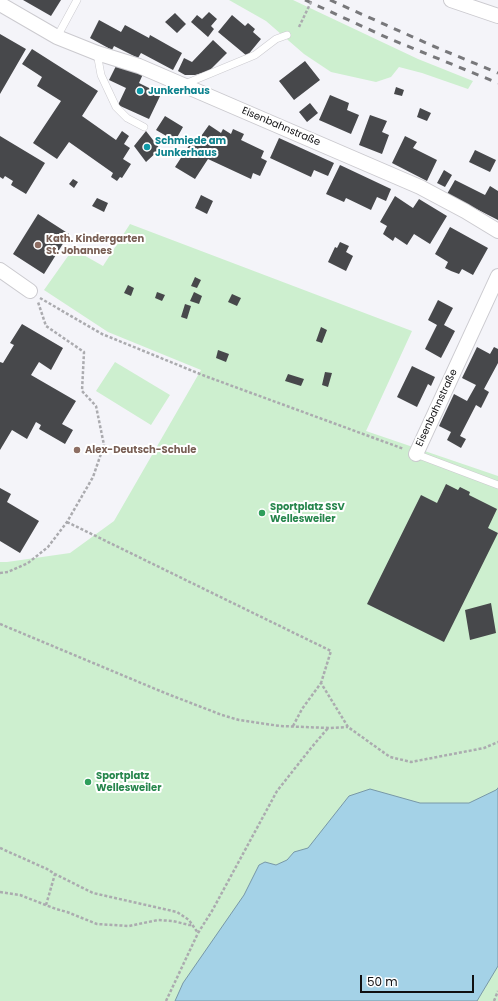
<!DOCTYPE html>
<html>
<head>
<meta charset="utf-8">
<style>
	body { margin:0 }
	#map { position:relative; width:498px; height:1001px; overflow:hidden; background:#f4f4f9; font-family:Poppins,sans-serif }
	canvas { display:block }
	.scale { position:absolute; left:360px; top:975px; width:114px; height:18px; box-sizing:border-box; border:2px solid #101012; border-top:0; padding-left:5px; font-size:12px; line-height:14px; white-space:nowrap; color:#101012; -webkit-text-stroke:3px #fff; paint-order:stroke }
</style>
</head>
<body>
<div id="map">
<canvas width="498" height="1001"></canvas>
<div class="scale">50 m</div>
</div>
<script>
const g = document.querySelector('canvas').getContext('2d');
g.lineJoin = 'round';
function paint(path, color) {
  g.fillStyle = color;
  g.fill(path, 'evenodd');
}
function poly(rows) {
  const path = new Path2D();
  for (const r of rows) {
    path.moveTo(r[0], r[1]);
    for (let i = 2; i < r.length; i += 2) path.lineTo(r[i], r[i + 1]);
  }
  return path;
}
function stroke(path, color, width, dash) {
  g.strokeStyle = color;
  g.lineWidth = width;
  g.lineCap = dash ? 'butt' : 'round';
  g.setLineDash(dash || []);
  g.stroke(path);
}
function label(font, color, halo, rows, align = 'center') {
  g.font = font + ' Poppins,sans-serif';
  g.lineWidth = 4;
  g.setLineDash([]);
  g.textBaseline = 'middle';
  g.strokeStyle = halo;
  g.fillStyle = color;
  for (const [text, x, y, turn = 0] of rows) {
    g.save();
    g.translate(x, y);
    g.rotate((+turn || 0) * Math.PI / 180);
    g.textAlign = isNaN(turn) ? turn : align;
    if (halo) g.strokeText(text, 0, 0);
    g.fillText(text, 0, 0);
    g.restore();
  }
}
paint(poly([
	[229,0,293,0,418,59,473,81,468,89,422,73,399,67,391,77,376,82,331,72,304,54,266,21],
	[130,224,412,331,366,431,498,476,498,1001,0,1001,0,562,7,562,70,553,114,521,201,370,108,332,44,290,73,249,103,266],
	[115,362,170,395,151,425,96,391]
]), '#cdefcf');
const water = poly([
	[498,788,498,966,477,1001,175,1001,183,983,244,895,259,865,265,862,276,865,287,860,294,852,308,848,349,796,370,789,420,803,469,803,496,790,498,788]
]);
paint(water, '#a4d2e7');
stroke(water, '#7898a7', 1);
paint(poly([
	[23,0,61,0,51,16],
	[209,12,217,19,211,26,214,29,208,37,191,22,197,15,202,19],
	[175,13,186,24,177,33,165,22],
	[232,15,245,26,248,23,255,29,253,32,261,39,247,56,218,32],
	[99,20,121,32,125,25,149,38,150,35,182,53,173,70,141,53,138,58,114,46,112,50,90,38],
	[0,34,26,49,0,94],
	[213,40,227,53,209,71,195,75,185,75,178,71,184,58,192,62],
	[32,49,98,91,82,116,116,140,122,131,129,136,124,144,130,148,123,159,131,164,122,178,120,177,117,181,111,177,113,173,69,142,57,159,33,143,61,101,37,86,42,77,22,64],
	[305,61,320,80,294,100,279,81],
	[118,62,143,74,139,83,161,94,149,119,118,105,126,88,109,80],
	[396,87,404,90,402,96,394,94],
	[330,95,349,103,347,110,359,115,351,134,319,120],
	[310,103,318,113,307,122,299,112],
	[420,108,431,113,427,121,417,117],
	[370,115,387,121,382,132,389,135,382,154,359,145],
	[165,116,183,127,175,141,156,130],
	[209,125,221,133,223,129,231,134,233,129,244,134,241,140,264,151,261,158,267,161,260,176,253,173,251,179,208,159,195,179,175,167,190,144,194,146],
	[146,131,160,149,146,162,134,146],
	[0,136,45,163,26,194,11,185,13,181,5,176,3,179,0,177],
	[405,136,417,142,413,148,437,160,427,181,392,163],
	[279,138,334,163,328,176,314,170,311,177,270,158],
	[475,150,496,160,490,172,469,162],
	[340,165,391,189,386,201,377,197,371,210,346,198,344,202,326,194],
	[444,170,452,175,445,187,437,183],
	[73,179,78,182,74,188,69,184],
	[455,180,485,195,490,186,498,191,498,220,447,194],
	[201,195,213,201,207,214,195,208],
	[395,196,413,208,419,199,447,216,430,244,414,234,407,245,395,237,393,241,383,234,387,226,380,222],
	[97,198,108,203,104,212,92,206],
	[38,214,69,234,44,274,13,254],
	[450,227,488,248,473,275,462,269,459,274,451,271,445,268,448,262,435,254],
	[340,242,349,246,346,252,353,256,346,271,328,262,335,247,337,248],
	[195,277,201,280,197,288,191,286],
	[128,285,134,288,131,296,124,293],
	[157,292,165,295,162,301,155,298],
	[194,292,202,296,199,304,190,301],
	[232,294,241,298,237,306,228,302],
	[438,300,453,308,444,325,455,331,441,358,425,349,437,325,428,320],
	[185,304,191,306,187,319,181,317],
	[22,324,63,348,51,370,39,362,31,375,76,401,62,424,73,430,65,444,39,429,41,425,36,422,27,439,12,430,0,450,0,362,3,363,14,345,10,343],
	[321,327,327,330,322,343,316,341],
	[477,347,490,354,494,347,498,349,498,363,484,389,489,392,481,408,476,405,460,436,466,439,461,448,447,440,451,432,439,426,454,394,467,401,476,385,462,378],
	[218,350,229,354,226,362,216,358],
	[412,366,435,377,431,386,428,384,417,407,397,397],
	[325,372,332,373,328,387,322,385],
	[288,374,304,379,301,386,285,381],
	[446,484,458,490,460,487,470,492,469,495,497,509,488,528,498,533,444,642,367,604,421,495,437,503],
	[0,488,11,494,7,502,39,521,20,553,0,541],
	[491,603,496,633,470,640,465,610]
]), '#47484b');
const service = poly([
	[57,37,77,0],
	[97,53,101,75,116,107,127,118,144,127],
	[185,84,255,55,276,39,287,35],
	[416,454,498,485]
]);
const minor = poly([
	[451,0,498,16],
	[0,4,57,37,97,53,139,66,420,187,465,211,498,231],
	[0,270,30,291],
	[416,454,498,276]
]);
stroke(service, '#cbcacf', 8);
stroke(minor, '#cbcacf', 16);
stroke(poly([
	[40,298,102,334,205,376,404,449],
	[67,522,331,651,321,683],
	[0,573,8,572,28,563,48,547,67,522,93,477,104,445,96,406,82,391,84,352,46,326,38,302],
	[0,624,165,693,222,715,239,720,280,726,329,728,348,727],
	[293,726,302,709,321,683,348,727,390,757,411,762,484,748,498,742],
	[0,848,47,869,55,874,93,893,177,912,189,920,198,933],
	[0,892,20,895,56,909,67,912,97,924,129,926,158,920,173,921,189,925,192,925],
	[46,905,55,874],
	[166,1001,198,933,212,911,277,791,311,748,328,728],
	[494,1001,498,991]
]), '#ababaf', 2.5, [3, 2]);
stroke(service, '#fff', 7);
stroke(minor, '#fff', 14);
stroke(poly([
	[305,0,390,39,498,83],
	[330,0,433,46,498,73]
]), '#78787b', 3, [7, 7]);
stroke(poly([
	[299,27,312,0]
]), '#ababaf', 2.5, [3, 2]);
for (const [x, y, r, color] of [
	[140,91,4,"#0f9aa8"],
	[147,147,4,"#0f9aa8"],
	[38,245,4,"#8d6e63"],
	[77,450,4,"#8d6e63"],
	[262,513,4,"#2e9e5b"],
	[88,782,4,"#2e9e5b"]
]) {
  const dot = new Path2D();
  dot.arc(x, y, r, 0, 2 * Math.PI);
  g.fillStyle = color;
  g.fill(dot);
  stroke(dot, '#fff', 1.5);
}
label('bold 10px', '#0d838f', '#fff', [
	["Junkerhaus",148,91],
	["Schmiede am",155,141],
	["Junkerhaus",155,153]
], 'left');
label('10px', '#101012', '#fff', [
	["Eisenbahnstraße",281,127,23],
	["Eisenbahnstraße",437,408,-65]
]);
label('bold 10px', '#785e54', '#fff', [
	["Kath. Kindergarten",46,239],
	["St. Johannes",46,251],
	["Alex-Deutsch-Schule",85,450]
], 'left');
label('bold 10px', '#27864d', '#fff', [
	["Sportplatz SSV",270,507],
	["Wellesweiler",270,519],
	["Sportplatz",96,776],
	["Wellesweiler",96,788]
], 'left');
</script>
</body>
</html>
